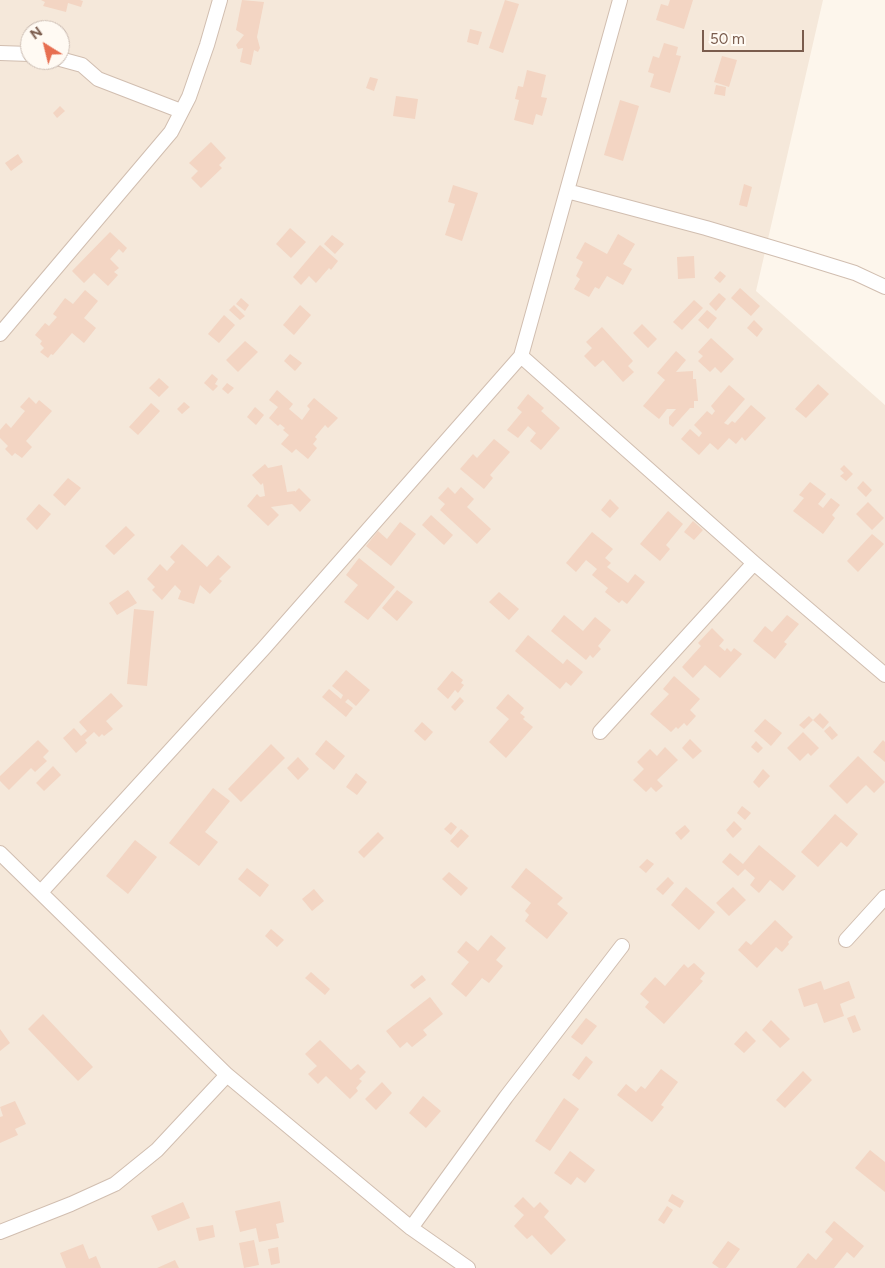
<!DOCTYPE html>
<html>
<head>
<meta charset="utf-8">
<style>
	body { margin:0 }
	#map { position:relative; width:885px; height:1268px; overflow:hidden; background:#fdf6ec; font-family:Figtree,sans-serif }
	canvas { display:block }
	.north { position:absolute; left:20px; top:20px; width:50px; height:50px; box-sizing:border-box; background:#fffaf3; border:1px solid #cabbb1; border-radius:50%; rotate:324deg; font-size:14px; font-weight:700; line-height:20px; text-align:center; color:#7a5c4d }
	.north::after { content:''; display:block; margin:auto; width:18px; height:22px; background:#e76f51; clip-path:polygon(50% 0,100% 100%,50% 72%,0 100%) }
	.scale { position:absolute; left:702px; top:30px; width:102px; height:22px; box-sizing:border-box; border:2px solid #7a5c4d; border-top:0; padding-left:6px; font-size:15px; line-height:18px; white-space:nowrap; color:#7a5c4d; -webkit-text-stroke:4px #fffaf3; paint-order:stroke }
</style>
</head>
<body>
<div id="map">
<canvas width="885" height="1268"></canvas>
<div class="north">N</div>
<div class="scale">50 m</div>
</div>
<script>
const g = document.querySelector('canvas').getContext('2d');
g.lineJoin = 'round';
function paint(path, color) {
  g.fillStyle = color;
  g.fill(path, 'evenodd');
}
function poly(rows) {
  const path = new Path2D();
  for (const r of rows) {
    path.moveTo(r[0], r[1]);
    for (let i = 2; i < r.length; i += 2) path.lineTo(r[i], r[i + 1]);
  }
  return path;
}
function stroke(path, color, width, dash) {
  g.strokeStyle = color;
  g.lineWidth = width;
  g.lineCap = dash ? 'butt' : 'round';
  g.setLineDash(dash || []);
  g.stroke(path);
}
paint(poly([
	[0,0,823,0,756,291,885,405,885,1268,0,1268],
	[30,30,60,30,60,60,30,60]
]), '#f5e8da');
paint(poly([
	[41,0,80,0,83,1,81,7,68,3,66,12,43,6,45,2],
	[242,0,264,2,257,37,260,48,258,52,254,50,251,65,240,62,243,48,238,49,236,45,244,35,236,30],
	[505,0,519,4,503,53,489,48],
	[670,0,693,0,684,29,656,20,661,4,668,6],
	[470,29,482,32,478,45,467,42],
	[664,43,678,47,676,55,681,56,670,93,650,87,654,74,648,72,653,56,659,58],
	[722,56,737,60,729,87,714,82],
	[527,70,546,75,541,97,547,98,542,116,536,114,533,125,514,120,519,100,515,99,518,86,523,87],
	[370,77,378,79,374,91,366,88],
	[716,85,726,87,725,96,714,94],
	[396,96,418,99,415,119,393,116],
	[620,100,639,106,623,161,604,155],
	[60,106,65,111,57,118,53,113],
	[211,142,226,158,219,165,222,168,201,188,191,178,198,171,189,163],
	[18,154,23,162,11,171,5,163],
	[744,184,752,187,747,207,739,205],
	[453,185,478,193,462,241,445,235,455,204,448,202],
	[290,228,306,242,291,258,276,244],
	[110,232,127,248,123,253,119,249,110,259,119,268,114,272,118,275,108,286,94,273,84,283,72,271],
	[618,234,635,244,623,264,632,269,623,285,607,276,599,289,595,287,589,297,574,289,580,279,576,276,583,262,576,258,585,242,607,254],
	[332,235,344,244,335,254,324,244],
	[320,245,338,261,331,270,329,268,316,283,309,276,301,285,293,277],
	[694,256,695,278,678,279,677,257],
	[720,271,726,276,720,283,714,278],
	[740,288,760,306,751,316,731,298],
	[85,290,98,301,84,318,96,328,84,343,72,333,53,355,51,354,48,358,40,352,44,348,40,344,42,341,35,335,45,323,49,326,57,317,53,314,65,298,73,304],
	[719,293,726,299,716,311,709,304],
	[241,298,249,305,245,311,236,304],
	[694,300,703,308,682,330,673,322],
	[234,305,245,316,240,320,229,310],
	[300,305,311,315,294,335,283,325],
	[707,310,717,318,708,329,698,320],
	[224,315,235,325,219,343,208,334],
	[754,320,763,329,757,337,747,328],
	[642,324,657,339,648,348,633,333],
	[602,327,633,361,628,366,634,372,623,382,603,360,595,367,584,356,592,348,586,342],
	[711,338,734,359,721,373,715,367,710,372,698,361,703,356,698,352],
	[245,341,258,352,238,372,226,360],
	[676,351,686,360,676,372,693,371,693,379,696,379,698,401,694,401,694,408,690,408,673,427,669,424,669,417,676,409,667,409,659,419,643,406,665,380,657,373],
	[290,354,302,363,295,371,284,361],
	[212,374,218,379,215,384,218,386,213,391,204,383],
	[159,378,169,387,159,397,149,388],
	[227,383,234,388,228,394,222,389],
	[818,384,829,394,806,418,795,409],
	[729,385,745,399,724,423,728,425,732,421,735,423,751,405,766,418,745,441,742,437,736,444,729,438,718,450,710,443,699,455,681,439,690,429,699,437,702,433,694,425,707,411,712,415,715,411,711,406],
	[277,390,293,404,289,409,302,420,310,409,307,406,314,398,338,418,328,428,325,425,315,437,317,439,313,444,317,448,308,459,296,449,292,453,281,444,289,435,283,430,285,428,280,424,278,426,269,418,278,407,269,400],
	[528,394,544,408,541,411,560,428,541,450,530,441,536,433,528,426,518,438,507,430,522,412,517,408],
	[29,397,36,404,39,400,52,411,26,441,32,447,22,458,15,453,12,456,5,449,8,446,0,438,0,430,6,423,11,428,25,411,20,407],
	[184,402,190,407,182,414,177,409],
	[151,403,160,411,138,435,129,427],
	[255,407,264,415,256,425,247,417],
	[494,439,510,452,490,475,493,478,484,489,460,469,473,454,477,458],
	[265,464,268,468,282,465,287,492,295,491,295,492,299,488,311,500,300,512,292,504,271,507,279,515,268,526,247,506,257,494,260,497,265,496,263,483,261,485,252,475],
	[844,465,853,474,846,481,840,476,844,473,840,469],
	[68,478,81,488,65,506,53,495],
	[863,481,872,490,866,497,857,488],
	[810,482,826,494,818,504,823,508,831,498,840,505,832,515,835,518,823,534,793,511,804,498,799,495],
	[448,487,455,494,461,487,474,499,467,507,491,529,477,544,440,510,445,504,438,498],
	[610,499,619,508,610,518,601,510],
	[868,502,884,518,872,530,856,514],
	[39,504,51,514,37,530,26,519],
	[668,511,683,524,666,545,670,549,660,561,640,544],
	[431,515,453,535,444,545,422,525],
	[693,521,703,530,694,540,684,532],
	[400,522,416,534,391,566,366,546,378,531,387,539],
	[126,526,135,535,114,555,105,546],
	[592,532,613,549,605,558,611,563,607,567,628,583,635,574,645,582,627,604,622,600,619,603,605,592,608,588,592,575,597,569,586,560,576,572,566,563],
	[872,534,884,544,858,572,847,561],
	[182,544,207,567,218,555,231,567,219,579,222,581,210,594,200,585,194,604,178,599,181,591,175,585,162,600,152,590,155,587,147,579,160,564,167,571,175,562,170,557],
	[359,558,395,587,368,620,344,602,358,585,346,575],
	[128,590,137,603,117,615,109,603],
	[397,590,413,602,397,621,382,608],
	[499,592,519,609,509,620,489,602],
	[134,609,154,611,147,686,127,684],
	[564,615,583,631,595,617,611,630,598,646,601,649,593,658,590,655,586,660,551,631],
	[787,615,799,624,784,642,787,644,775,659,753,641,765,626,772,632],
	[712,628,724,640,719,646,725,651,727,648,731,652,734,648,742,654,720,678,705,665,693,678,682,667,701,646,698,643],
	[528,635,563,664,567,659,583,672,571,686,566,682,560,689,515,651],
	[346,670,370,690,356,706,348,699,345,702,353,708,346,717,322,697,329,689,341,699,343,695,332,686],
	[452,671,463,680,461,683,464,685,458,693,455,690,448,699,437,689],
	[674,676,700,699,690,710,696,716,687,726,684,723,678,729,676,727,671,732,650,714,669,694,663,689],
	[111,693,123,706,106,721,113,729,104,736,102,734,99,737,94,732,85,740,87,743,76,753,63,738,74,728,81,736,87,731,79,722],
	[508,694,524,708,520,713,525,717,523,719,533,727,506,758,489,742,509,719,496,708],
	[460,697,464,701,455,711,451,707],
	[820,713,829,722,823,729,813,720],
	[809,716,813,720,804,729,799,725],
	[765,719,782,733,771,746,754,731],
	[422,722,433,732,425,741,414,731],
	[830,726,838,735,832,740,824,731],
	[803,732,819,748,811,756,808,753,800,761,787,748],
	[690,739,702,751,693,759,682,748],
	[38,740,49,751,43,757,47,761,35,772,31,768,9,790,0,781,0,776],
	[326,740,345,756,334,770,315,754],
	[883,740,885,742,885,762,873,752],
	[756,741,763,748,758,753,751,747],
	[271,744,285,758,241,802,228,789],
	[665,747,678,760,657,780,663,786,656,792,651,787,646,792,633,780,644,769,637,762,650,749,657,756],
	[858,756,885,782,874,793,866,785,847,804,829,786],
	[298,757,309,769,298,780,287,768],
	[53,766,61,775,44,791,36,783],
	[763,769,770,776,759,788,753,782],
	[356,773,367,782,357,795,346,787],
	[213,788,230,801,205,832,218,842,199,866,169,843],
	[742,806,751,813,745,820,737,813],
	[835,814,858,834,847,847,841,842,818,867,801,852],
	[734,821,742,829,733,838,726,830],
	[451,822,457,827,451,835,444,829],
	[685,825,690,831,681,840,675,833],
	[461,829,469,836,458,848,450,841],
	[378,832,384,838,364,858,358,852],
	[135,840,157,857,128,894,106,876],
	[759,845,796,876,783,891,770,880,759,893,750,885,755,878,745,869,738,876,722,862,730,853,743,864],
	[647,859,654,864,646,873,639,867],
	[247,868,269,885,260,897,238,879],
	[526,868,563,898,557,904,568,913,547,939,525,921,529,915,525,911,531,903,511,887],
	[449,872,468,888,461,896,442,879],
	[668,877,674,883,663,895,656,889],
	[686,887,715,912,699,930,671,905],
	[733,887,746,900,729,916,716,903],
	[314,889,324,901,312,911,302,899],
	[775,920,793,937,788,942,789,944,782,952,776,947,757,968,738,950,746,941,751,945],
	[271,929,284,940,277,947,265,936],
	[491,935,506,948,496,960,503,966,489,983,482,978,466,997,451,984,469,962,457,952,466,941,478,951],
	[694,963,705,973,700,979,703,981,664,1024,645,1007,649,1002,640,994,655,977,665,986,684,964,688,968],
	[311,972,330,989,325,995,305,978],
	[422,975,426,980,414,989,410,985],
	[821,981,824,990,849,981,855,998,840,1004,844,1016,824,1023,817,1003,804,1007,798,989],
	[430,997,443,1014,423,1030,427,1035,412,1047,407,1042,400,1048,386,1031],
	[43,1014,93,1067,78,1081,28,1029],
	[855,1015,861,1030,853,1033,847,1018],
	[586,1018,597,1026,582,1045,571,1037],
	[771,1020,790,1039,780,1048,762,1030],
	[0,1029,10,1043,0,1051],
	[746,1031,756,1041,744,1053,734,1044],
	[320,1040,351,1070,358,1064,366,1072,359,1079,362,1081,356,1088,358,1091,350,1099,326,1076,318,1084,308,1074,317,1066,305,1054],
	[586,1056,593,1062,579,1080,572,1075],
	[661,1069,678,1082,661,1105,664,1107,652,1122,617,1095,626,1084,636,1092,641,1086,645,1089],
	[803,1071,812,1080,785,1108,776,1100],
	[382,1082,392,1093,376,1110,365,1099],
	[423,1096,441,1111,426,1128,409,1113],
	[564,1098,579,1109,550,1151,535,1141],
	[15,1101,26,1124,15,1129,18,1135,0,1143,0,1117,3,1116,0,1107],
	[870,1150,885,1162,885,1192,855,1168],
	[570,1151,595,1170,585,1183,577,1177,571,1185,554,1173],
	[672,1194,684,1201,680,1208,668,1201],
	[523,1197,534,1208,540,1202,549,1211,544,1217,566,1240,551,1255,532,1235,527,1239,514,1226,524,1215,514,1206],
	[280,1201,284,1222,276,1224,279,1238,259,1242,256,1228,240,1232,235,1211],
	[183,1202,190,1218,158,1231,151,1216],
	[667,1206,673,1210,664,1224,658,1220],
	[834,1221,864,1246,854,1258,847,1252,834,1268,796,1268,808,1253,816,1260,833,1239,825,1232],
	[213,1225,215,1237,199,1241,196,1228],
	[254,1240,259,1265,244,1268,239,1243],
	[728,1241,740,1249,726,1268,719,1268,712,1263],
	[83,1244,89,1259,96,1256,101,1268,66,1268,60,1253],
	[278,1247,280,1263,271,1265,268,1249],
	[175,1260,179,1268,157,1268]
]), '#f3d5c3');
const minor = poly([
	[0,53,30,54],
	[60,59,82,65,98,79,181,111],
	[567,191,706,228,800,256,855,273,885,287],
	[0,334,171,132,189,97,207,45,220,0],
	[521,356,754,563,885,675],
	[600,732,754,563],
	[0,853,227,1075,411,1228,468,1268],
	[41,892,264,648,521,356,620,0],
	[846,940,885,897],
	[411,1228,506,1097,622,946],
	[0,1232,71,1204,115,1184,157,1150,227,1075]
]);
stroke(minor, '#d1beb0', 16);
stroke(minor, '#fff', 14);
</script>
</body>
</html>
